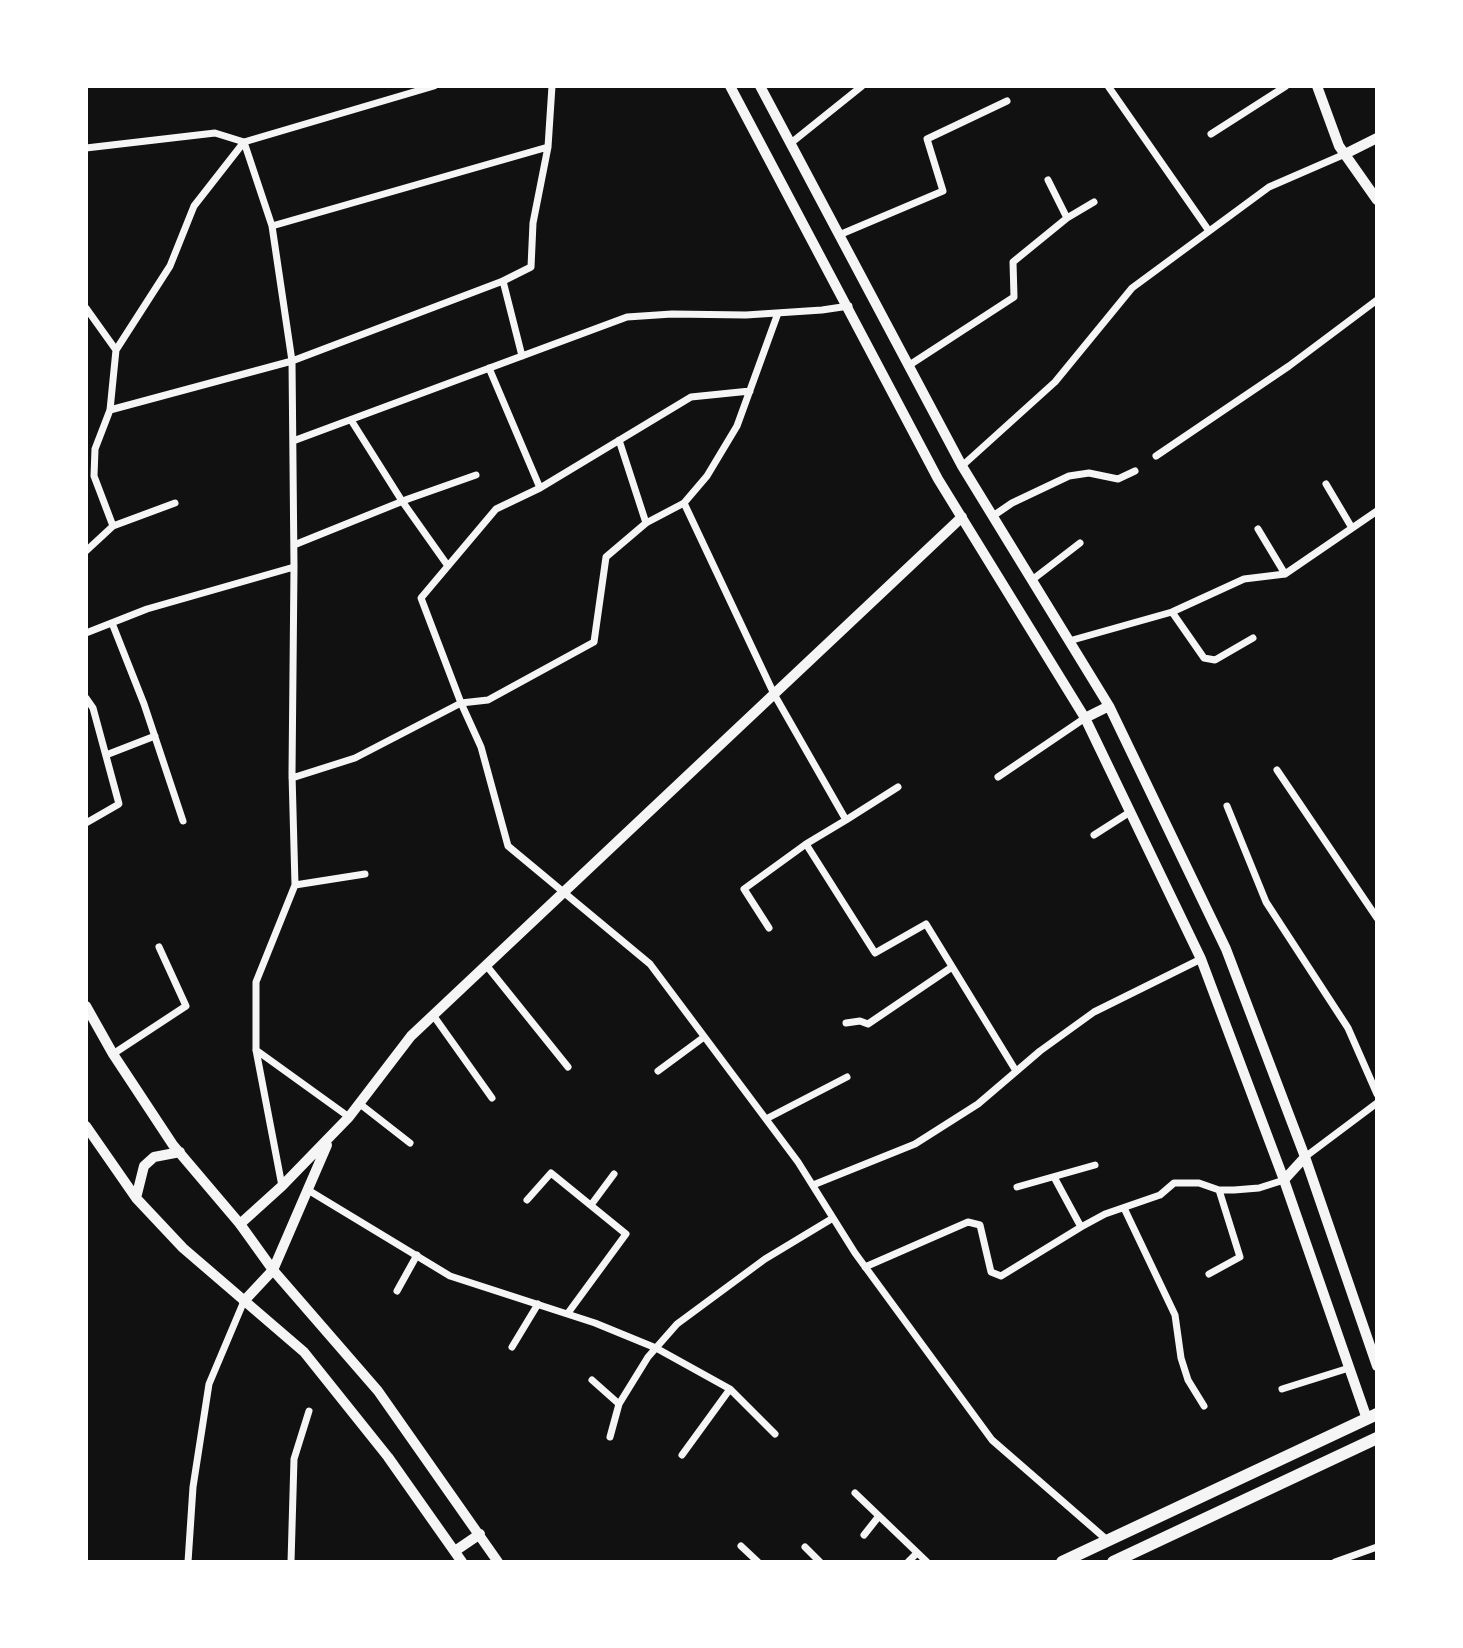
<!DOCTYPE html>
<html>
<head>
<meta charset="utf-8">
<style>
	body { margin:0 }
	#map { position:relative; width:1463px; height:1648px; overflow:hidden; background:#111; font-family:Roboto,sans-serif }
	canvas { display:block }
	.frame { position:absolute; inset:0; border:88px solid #fff; pointer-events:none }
</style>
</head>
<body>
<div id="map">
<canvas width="1463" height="1648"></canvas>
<div class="frame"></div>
</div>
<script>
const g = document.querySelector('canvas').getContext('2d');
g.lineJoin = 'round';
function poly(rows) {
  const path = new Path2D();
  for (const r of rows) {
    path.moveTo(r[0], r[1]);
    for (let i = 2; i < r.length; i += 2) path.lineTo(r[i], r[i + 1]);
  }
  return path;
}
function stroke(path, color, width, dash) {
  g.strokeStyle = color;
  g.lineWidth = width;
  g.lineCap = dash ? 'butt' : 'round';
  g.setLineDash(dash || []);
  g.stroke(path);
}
stroke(poly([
	[1108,86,1209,231],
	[1211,134,1286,86],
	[244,142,272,226,292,361,294,567,292,774,295,885,256,982,256,1050,282,1186],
	[791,143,862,86],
	[86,148,215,133,244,142,434,86],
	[1067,218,1094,202],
	[272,226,548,147],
	[839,235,943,191,927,139,1007,101],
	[503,281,522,356],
	[86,308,116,350],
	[908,366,1014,297,1013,262,1067,218,1048,180],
	[489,368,540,488],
	[750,391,691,397,540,488,496,509,421,598,461,703,481,747,508,846,650,964,798,1162,855,1253,992,1440,1107,1540],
	[110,410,292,361,503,281,531,267,533,223,548,147,552,86],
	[351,420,402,501,448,566],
	[619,440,646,523],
	[293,441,627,317,672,314,746,315,822,310,849,306],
	[1156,456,1289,366,1377,300],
	[962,466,1055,382,1132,288,1269,187,1345,154],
	[1326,484,1352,528],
	[684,503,774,694,846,820,806,844,875,953,926,924,1016,1071],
	[993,516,1012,503,1069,476,1089,473,1118,479,1135,471],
	[113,526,94,476,95,449,110,410,116,350,170,266,194,206,244,142],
	[1258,529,1285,574],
	[294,545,408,499,476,475],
	[86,551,113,526,175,503],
	[1032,580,1080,543],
	[1172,612,1204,658,1215,660,1253,638],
	[112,623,144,704,183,821],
	[86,633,147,609,294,567],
	[1069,641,1172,612,1244,579,1285,574,1377,511],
	[86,698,93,708,119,804,86,823],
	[106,755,155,736],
	[1277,770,1377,918],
	[998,777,1085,718],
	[292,778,355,758,461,703,488,700,594,642,606,557,646,523,684,503,707,476,737,426,778,313],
	[1227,806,1266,902,1348,1028,1377,1094],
	[846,820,898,787],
	[1094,835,1130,812],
	[295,885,365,874],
	[769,928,744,889,806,844],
	[486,965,568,1067],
	[433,1015,492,1098],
	[846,1023,860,1021,868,1024,952,967],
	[256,1050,349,1117],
	[113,1054,186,1006,159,947],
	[658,1071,704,1037],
	[360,1104,410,1143],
	[766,1119,847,1077],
	[1305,1157,1377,1103],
	[1054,1177,1081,1227],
	[813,1185,915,1144,978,1104,1040,1051,1094,1012,1201,959],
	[1017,1187,1095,1165],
	[308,1190,450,1276,595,1323,656,1348,730,1389,775,1434],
	[527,1200,551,1173,626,1234,568,1313],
	[591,1205,614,1174],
	[1124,1208,1175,1315,1181,1358,1188,1380,1204,1406],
	[865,1267,968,1222,980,1225,991,1272,1001,1276,1081,1227,1105,1214,1160,1195,1174,1183,1199,1183,1219,1190,1234,1190,1259,1188,1284,1180],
	[1209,1274,1240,1257,1219,1190],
	[397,1291,417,1255],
	[512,1347,538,1304],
	[592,1380,619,1404],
	[1282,1389,1349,1368],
	[610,1437,619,1404,648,1357,677,1324,765,1259,833,1218],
	[682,1455,730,1389],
	[855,1493,927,1562],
	[864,1535,879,1516],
	[741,1546,758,1562],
	[805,1547,820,1562],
	[188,1562,193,1487,209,1384,244,1301],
	[291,1562,294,1459,309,1411],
	[908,1562,917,1553],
	[1335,1562,1377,1547]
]), '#f5f5f5', 7);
stroke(poly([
	[1317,86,1339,146,1377,200],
	[1345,154,1377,138],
	[240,1224,282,1186,349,1117,411,1036,962,517],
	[244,1301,273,1270,327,1145]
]), '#f5f5f5', 10);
stroke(poly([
	[730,86,938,479,1085,718,1201,959,1284,1180,1367,1419],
	[760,86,962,466,1109,706,1226,949,1305,1157,1377,1366],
	[1085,718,1109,706],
	[86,1006,113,1054,173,1145,240,1224,273,1270,378,1391,498,1562],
	[86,1126,136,1198,183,1248,304,1352,388,1457,462,1562],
	[1284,1180,1305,1157],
	[136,1198,144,1166,154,1157,180,1152],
	[455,1551,480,1534]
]), '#f5f5f5', 10);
stroke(poly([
	[1062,1562,1377,1414],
	[1113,1562,1377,1438]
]), '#f5f5f5', 12);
</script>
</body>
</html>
